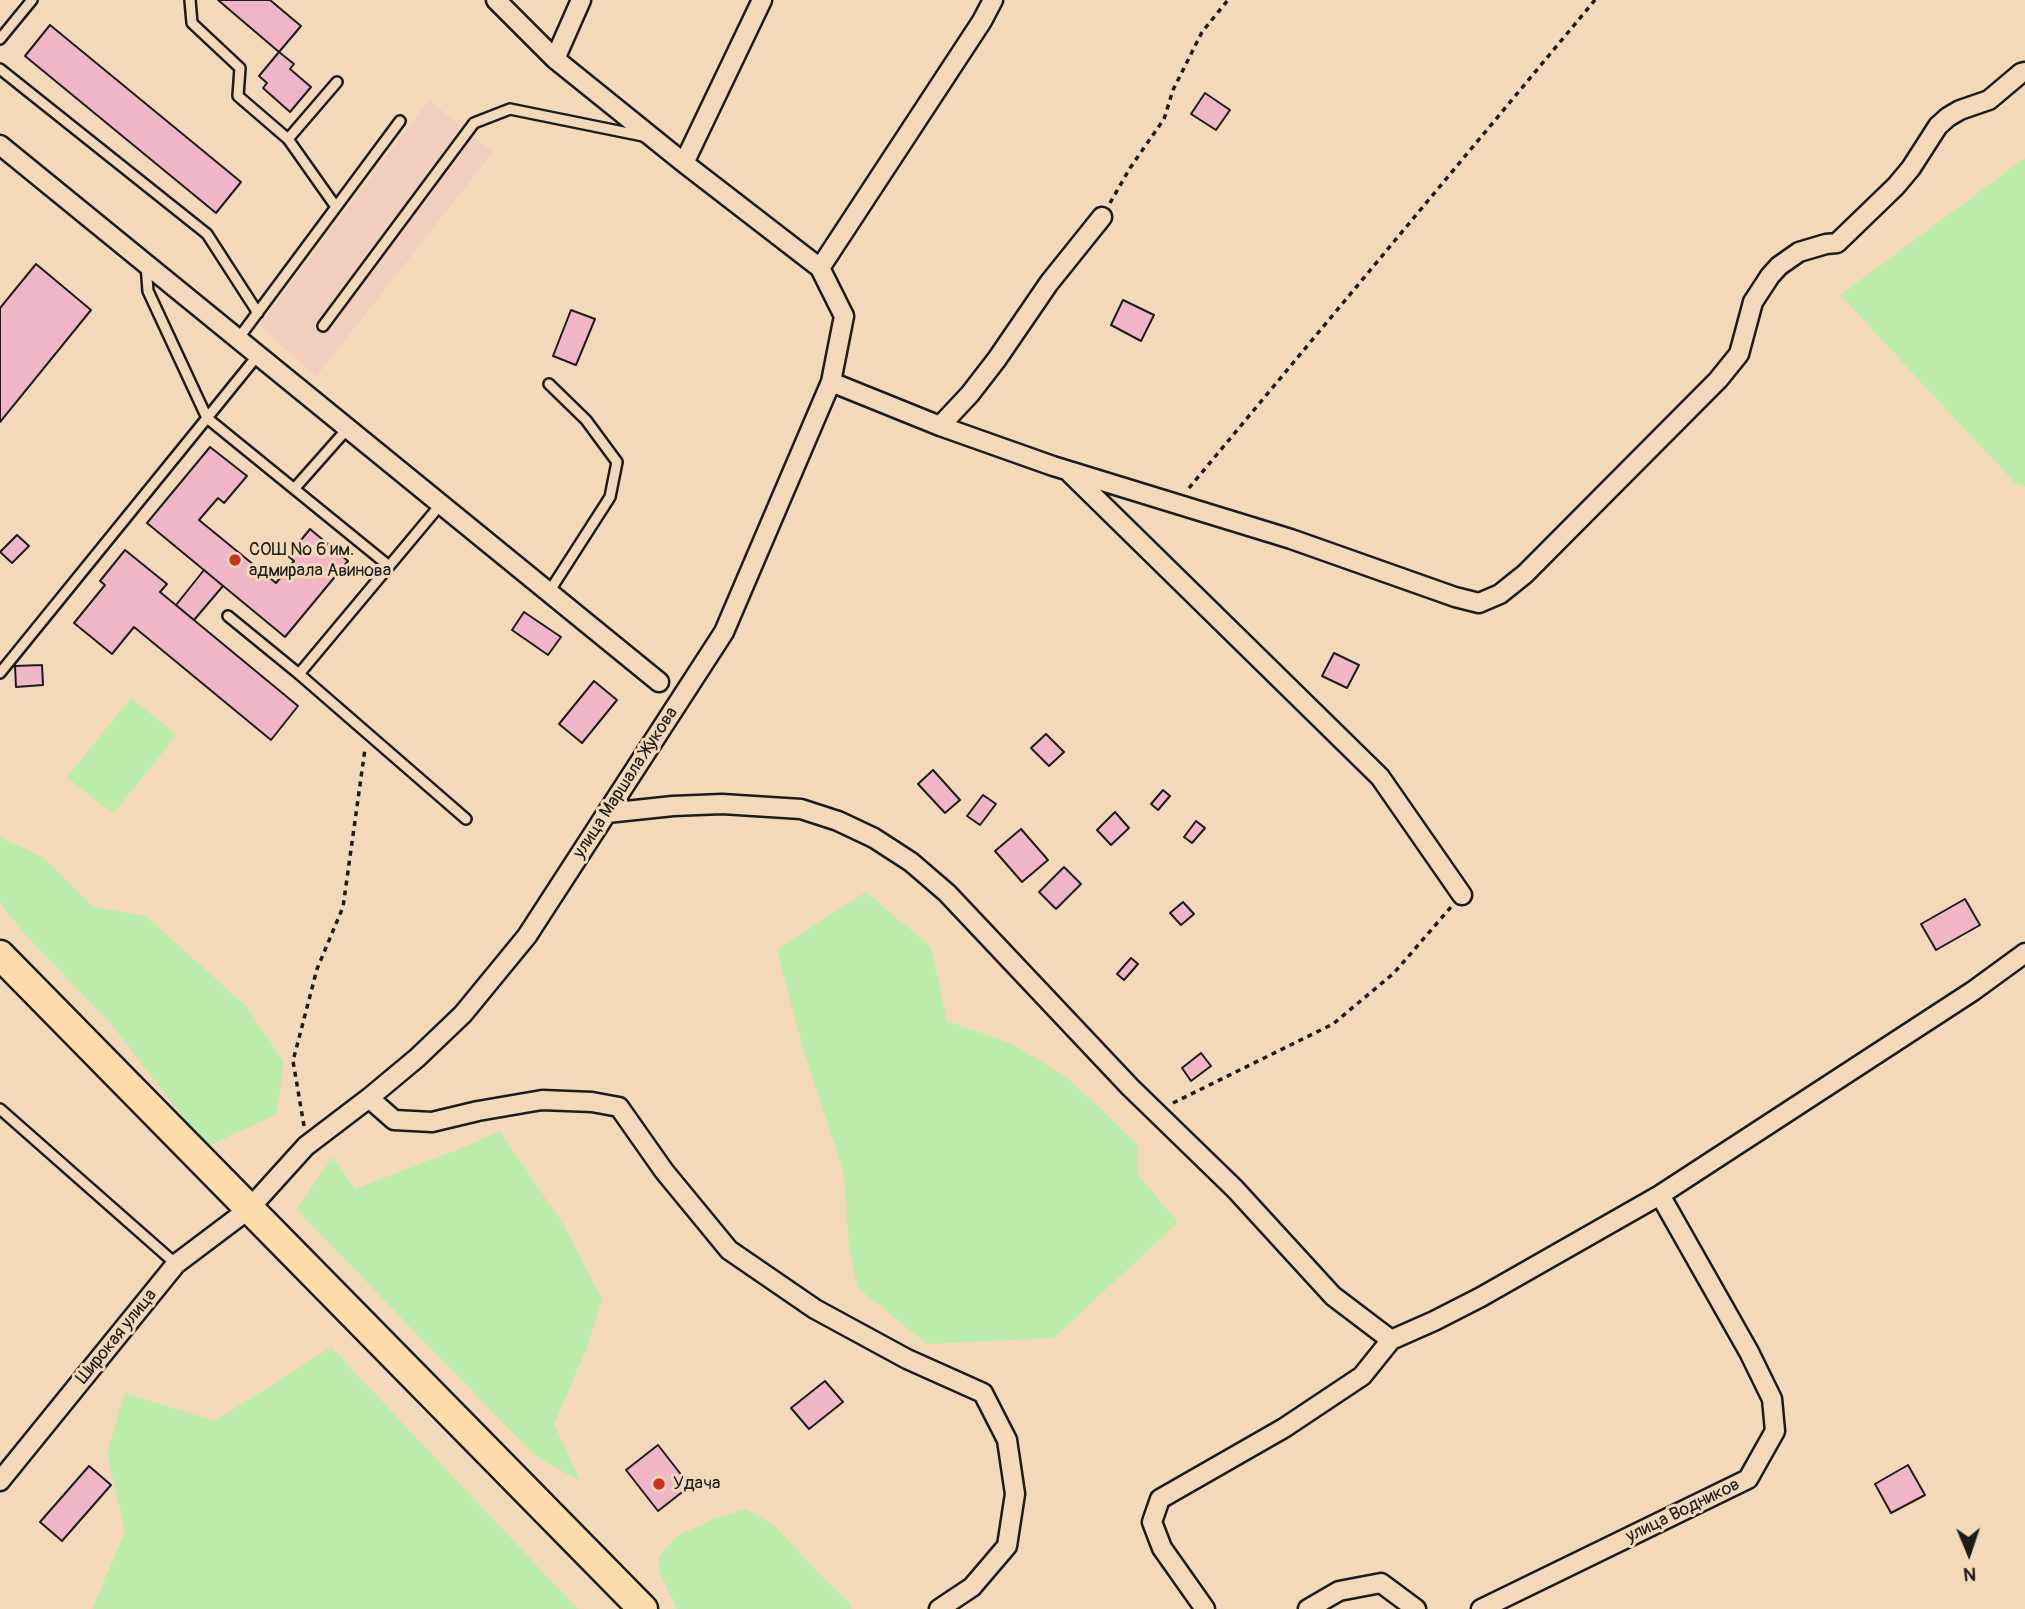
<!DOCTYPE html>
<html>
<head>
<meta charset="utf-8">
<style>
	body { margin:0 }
	#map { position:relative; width:2025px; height:1609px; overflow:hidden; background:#f3d9ba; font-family:Pangolin,sans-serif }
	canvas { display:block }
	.north { position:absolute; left:1934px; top:1518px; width:70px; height:70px; -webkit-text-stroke:5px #f3d9ba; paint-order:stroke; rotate:178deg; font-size:19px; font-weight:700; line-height:28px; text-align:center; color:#1c1c1c }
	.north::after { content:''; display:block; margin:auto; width:24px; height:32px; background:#1c1c1c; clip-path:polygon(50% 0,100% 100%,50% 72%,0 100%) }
</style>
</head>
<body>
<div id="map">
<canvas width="2025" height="1609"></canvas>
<div class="north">N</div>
</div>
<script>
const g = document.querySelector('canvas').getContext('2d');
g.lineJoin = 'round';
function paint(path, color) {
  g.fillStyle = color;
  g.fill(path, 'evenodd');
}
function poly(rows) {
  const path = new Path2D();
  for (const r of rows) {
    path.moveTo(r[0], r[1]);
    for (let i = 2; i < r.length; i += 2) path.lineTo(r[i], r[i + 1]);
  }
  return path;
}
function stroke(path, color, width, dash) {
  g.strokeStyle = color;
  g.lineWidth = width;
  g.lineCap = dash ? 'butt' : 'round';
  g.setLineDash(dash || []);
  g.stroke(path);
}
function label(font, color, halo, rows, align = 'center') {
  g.font = font + ' Pangolin,sans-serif';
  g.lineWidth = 6;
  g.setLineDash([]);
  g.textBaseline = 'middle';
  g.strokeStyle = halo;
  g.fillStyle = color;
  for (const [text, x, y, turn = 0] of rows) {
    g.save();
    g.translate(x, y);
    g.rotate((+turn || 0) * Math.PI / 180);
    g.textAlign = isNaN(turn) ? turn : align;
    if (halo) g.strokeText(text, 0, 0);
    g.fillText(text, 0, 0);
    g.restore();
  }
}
paint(poly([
	[429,100,493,152,316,377,259,325]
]), '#f2cebe');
paint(poly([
	[2025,158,2025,487,2015,483,1840,295],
	[131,698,177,735,113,814,67,777],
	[0,837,44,858,93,907,146,916,247,1007,284,1062,276,1115,206,1147,111,1024,20,929,0,902],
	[866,892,931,947,947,1021,1012,1044,1067,1077,1137,1144,1138,1175,1178,1222,1054,1338,927,1344,858,1288,849,1247,844,1174,801,1042,777,949],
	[500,1131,565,1227,602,1300,585,1352,554,1424,581,1482,534,1455,296,1209,333,1157,355,1189,469,1145],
	[331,1347,473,1498,578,1609,92,1609,125,1532,107,1452,125,1393,215,1421],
	[746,1509,774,1525,826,1581,847,1600,852,1609,677,1609,659,1571,659,1556,679,1535,712,1520]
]), '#bbecac');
const building = poly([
	[218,0,270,0,301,26,279,52,218,0],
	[50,25,241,182,216,213,25,56,50,25],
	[279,52,294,64,290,69,311,87,290,112,263,88,267,83,259,76,279,52],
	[1205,93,1230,110,1216,130,1191,114,1205,93],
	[36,264,91,310,0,422,0,308,36,264],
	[1123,300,1154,315,1141,341,1111,325,1123,300],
	[571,310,595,319,576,365,553,356,571,310],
	[210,447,247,476,224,503,218,498,199,520,276,583,294,561,288,556,310,529,348,561,285,637,147,523,210,447],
	[17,535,29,546,12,563,0,552,17,535],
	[125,550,167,584,160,592,298,706,271,740,134,627,112,654,74,623,105,585,100,581,125,550],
	[204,570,223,586,194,620,176,605,204,570],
	[524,612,561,637,548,655,512,630,524,612],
	[1334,653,1359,665,1347,688,1322,676,1334,653],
	[42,665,43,685,16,687,15,666,42,665],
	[594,681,617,700,582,743,559,724,594,681],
	[1046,734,1064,752,1049,766,1031,748,1046,734],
	[933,770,960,800,945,813,918,784,933,770],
	[1163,790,1170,796,1158,810,1151,804,1163,790],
	[983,795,996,804,980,825,967,816,983,795],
	[1115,812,1129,828,1111,845,1097,830,1115,812],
	[1196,821,1205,828,1192,843,1184,837,1196,821],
	[1021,829,1048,860,1022,882,995,851,1021,829],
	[1064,867,1081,884,1056,909,1039,892,1064,867],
	[1965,899,1980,925,1936,950,1921,924,1965,899],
	[1183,902,1194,914,1181,925,1170,913,1183,902],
	[1131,958,1138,964,1124,980,1117,974,1131,958],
	[1201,1053,1211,1066,1191,1081,1182,1068,1201,1053],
	[825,1381,843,1402,809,1429,791,1408,825,1381],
	[658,1445,690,1486,658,1511,626,1470,658,1445],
	[1908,1465,1925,1495,1891,1513,1875,1484,1908,1465],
	[89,1466,111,1485,62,1541,40,1522,89,1466]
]);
paint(building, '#f0b6c8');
stroke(building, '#1c1c1c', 2);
const lane = poly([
	[190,0,192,23,240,68,238,96,288,139,336,207],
	[0,39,32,0],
	[0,69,207,234,258,313],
	[288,139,337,82],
	[323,326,474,123,510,109,643,136],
	[238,339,400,121],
	[258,355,207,418,389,566],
	[294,489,348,428],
	[549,592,610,497,617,462,586,420,549,384],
	[228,616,299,674,466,819],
	[0,673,207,418,148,291,146,265],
	[299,674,441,504],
	[0,1109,176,1264]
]);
const street = poly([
	[555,59,581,0],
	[0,145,659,682],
	[684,163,762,0],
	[820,268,982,21,993,0],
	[831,382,940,426,1053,466,1291,539,1455,597,1479,603,1500,594,1525,574,1718,380,1739,354,1753,302,1770,276,1779,266,1799,252,1826,244,1837,243,1896,186,1911,168,1938,126,1948,117,1960,110,1989,100,2021,73,2025,72],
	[940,426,970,394,997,359,1049,283,1102,217],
	[1070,473,1380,777,1462,895],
	[607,813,673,806,722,804,801,809,838,821,874,838,911,862,947,893,1130,1087,1235,1189,1333,1296,1391,1340],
	[369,1098,394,1120,432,1122,478,1111,542,1100,592,1102,619,1107,664,1171,729,1250,815,1309,907,1359,983,1393,1007,1440,1015,1494,1007,1546,972,1587,939,1609],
	[0,1481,176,1264,249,1209,306,1146,369,1098,417,1058,463,1014,527,936,724,632,831,382,844,316,820,268,684,163,555,59,496,0],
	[1205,1609,1162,1548,1152,1522,1160,1499,1284,1428,1362,1376,1391,1340,1434,1321,1481,1297,1660,1195,1973,991,2025,953],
	[1308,1609,1339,1591,1381,1583,1416,1609],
	[1481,1609,1748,1479,1775,1431,1772,1399,1749,1352,1660,1195]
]);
const primary = poly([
	[0,955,643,1609]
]);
stroke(lane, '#1c1c1c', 14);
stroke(street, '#1c1c1c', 23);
stroke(primary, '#1c1c1c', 33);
stroke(poly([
	[1110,203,1130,168,1164,119,1173,90,1202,32,1228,0],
	[1189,488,1595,0],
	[1173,1103,1333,1024,1394,973,1451,907],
	[304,1126,293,1061,317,969,343,907,365,749]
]), '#1c1c1c', 3.5, [5, 5]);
stroke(lane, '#f3d9ba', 9);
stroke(street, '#f3d9ba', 18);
stroke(primary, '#fddcac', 28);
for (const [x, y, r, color] of [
	[235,560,7,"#c8321e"],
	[659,1484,7,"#c8321e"]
]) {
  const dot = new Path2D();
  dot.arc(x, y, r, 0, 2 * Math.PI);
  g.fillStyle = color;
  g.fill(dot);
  stroke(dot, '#f3d9ba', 2.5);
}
label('18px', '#1c1c1c', '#f3d9ba', [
	["СОШ № 6 им.",249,550],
	["адмирала Авинова",249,571],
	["Удача",673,1484]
], 'left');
label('18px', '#1c1c1c', '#f3d9ba', [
	["улица Маршала Жукова",626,783,-57],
	["Широкая улица",117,1337,-51],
	["улица Водников",1683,1511,-26]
]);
</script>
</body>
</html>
